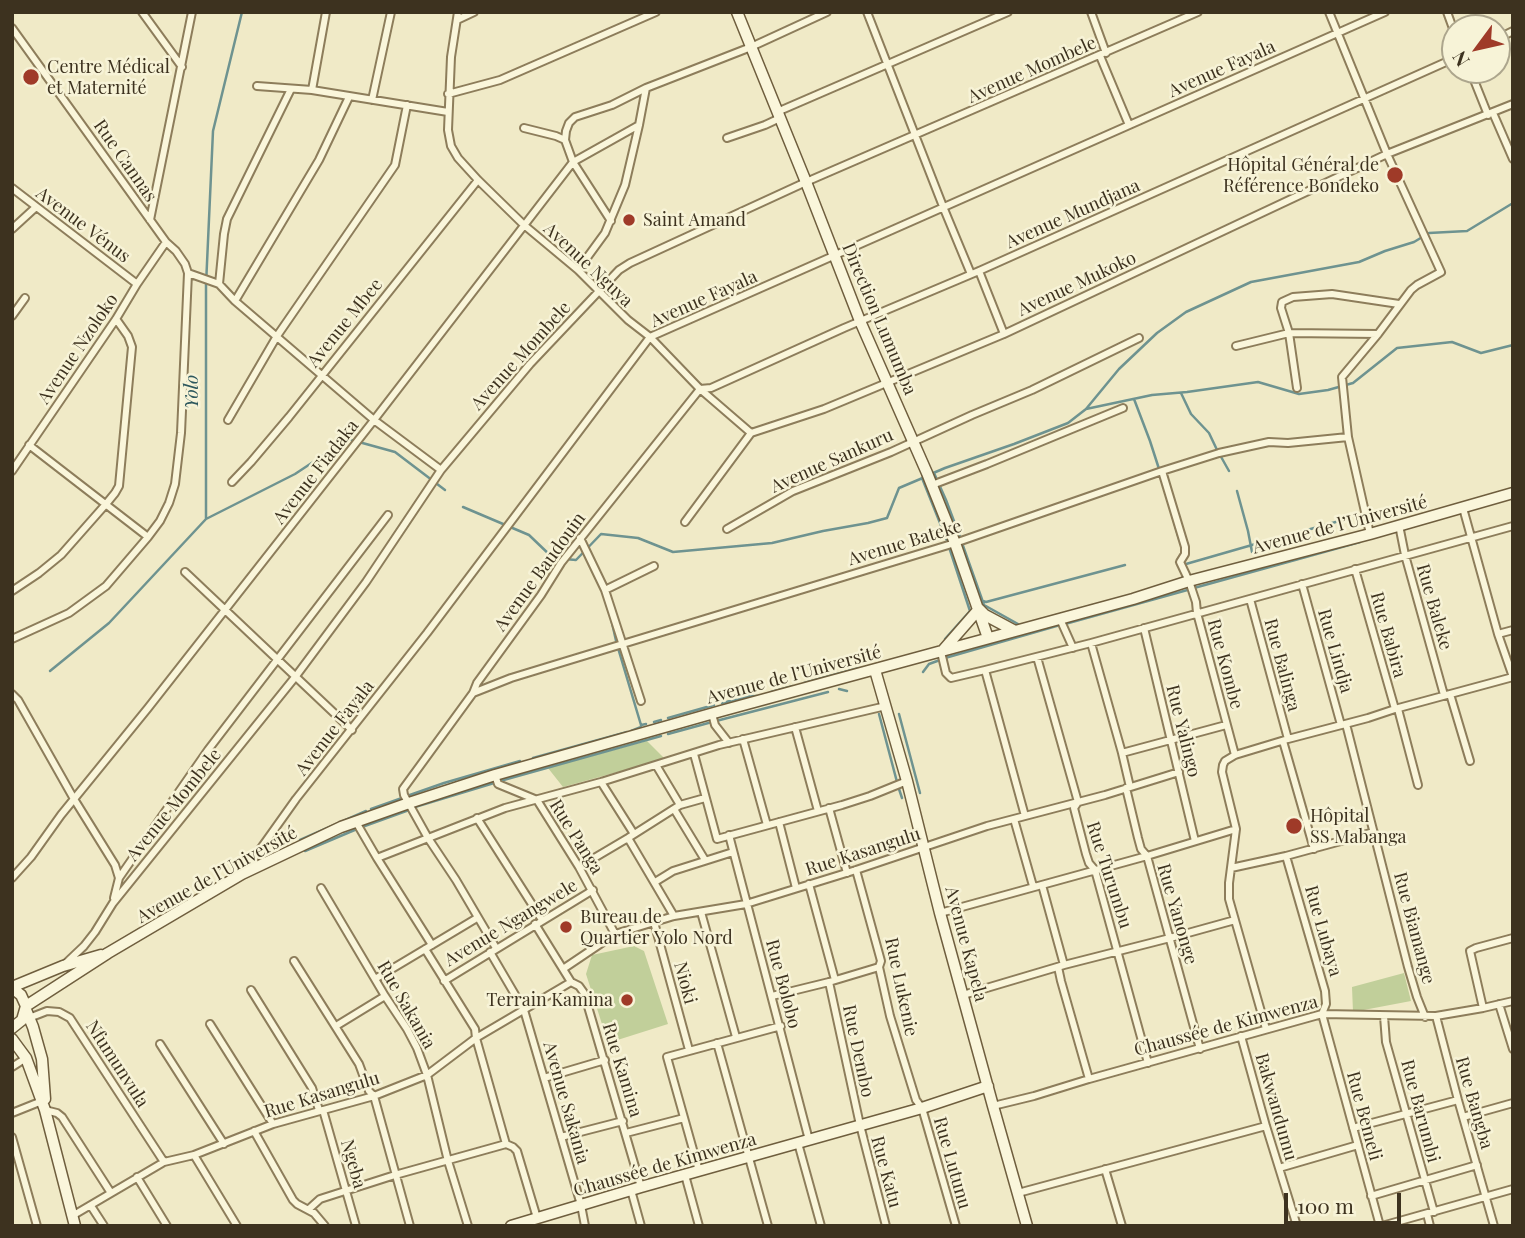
<!DOCTYPE html>
<html>
<head>
<meta charset="utf-8">
<style>
	body { margin:0 }
	#map { position:relative; width:1525px; height:1238px; overflow:hidden; background:#f0eac7; font-family:"Playfair Display",serif }
	canvas { display:block }
	.frame { position:absolute; inset:0; border:14px solid #3d321f; pointer-events:none }
	.north { position:absolute; left:1441px; top:14px; width:70px; height:70px; box-sizing:border-box; background:#f7f3d7; border:2px solid #ada68d; border-radius:50%; rotate:237deg; font-size:19px; font-weight:700; line-height:28px; text-align:center; color:#3d321f }
	.north::after { content:''; display:block; margin:auto; width:24px; height:32px; background:#9f3a28; clip-path:polygon(50% 0,100% 100%,50% 72%,0 100%) }
	.scale { position:absolute; left:1284px; top:1193px; width:117px; height:32px; box-sizing:border-box; border:4px solid #3d321f; border-top:0; padding-left:9px; font-size:21px; line-height:24px; white-space:nowrap; color:#3d321f; -webkit-text-stroke:5px #f7f3d7; paint-order:stroke }
</style>
</head>
<body>
<div id="map">
<canvas width="1525" height="1238"></canvas>
<div class="frame"></div>
<div class="north">N</div>
<div class="scale">100 m</div>
</div>
<script>
const g = document.querySelector('canvas').getContext('2d');
g.lineJoin = 'round';
function paint(path, color) {
  g.fillStyle = color;
  g.fill(path, 'evenodd');
}
function poly(rows) {
  const path = new Path2D();
  for (const r of rows) {
    path.moveTo(r[0], r[1]);
    for (let i = 2; i < r.length; i += 2) path.lineTo(r[i], r[i + 1]);
  }
  return path;
}
function stroke(path, color, width, dash) {
  g.strokeStyle = color;
  g.lineWidth = width;
  g.lineCap = dash ? 'butt' : 'round';
  g.setLineDash(dash || []);
  g.stroke(path);
}
function label(font, color, halo, rows, align = 'center') {
  g.font = font + ' "Playfair Display",serif';
  g.lineWidth = 5;
  g.setLineDash([]);
  g.textBaseline = 'middle';
  g.strokeStyle = halo;
  g.fillStyle = color;
  for (const [text, x, y, turn = 0] of rows) {
    g.save();
    g.translate(x, y);
    g.rotate((+turn || 0) * Math.PI / 180);
    g.textAlign = isNaN(turn) ? turn : align;
    if (halo) g.strokeText(text, 0, 0);
    g.fillText(text, 0, 0);
    g.restore();
  }
}
paint(poly([
	[647,741,665,759,563,787,548,768],
	[634,946,644,951,668,1024,608,1043,586,974,592,955],
	[1404,973,1411,1001,1353,1012,1352,987]
]), '#c1cf9a');
stroke(poly([
	[1181,393,1191,414,1209,433,1218,452],
	[1134,399,1150,441,1160,472],
	[1086,409,1152,395,1187,392,1258,382,1299,394,1328,390,1353,383,1397,348,1452,342,1481,353,1513,345],
	[1220,455,1229,471],
	[934,473,946,500,960,537],
	[931,474,945,468,1014,444,1068,423,1086,409,1119,369,1157,333,1186,312,1251,282,1359,262,1385,251,1414,242,1429,233,1467,231,1513,203],
	[922,478,948,543],
	[1237,491,1248,531,1252,552],
	[463,507,529,535,553,558,576,560,601,534,638,538,673,552,772,543,823,531,868,523,887,518,899,488,925,477],
	[1172,515,1179,539],
	[206,519,295,474,348,439,395,452,445,490],
	[1264,542,1350,518],
	[962,543,984,605,1018,624],
	[1186,564,1259,543],
	[1194,588,1360,542],
	[983,601,986,602,1125,565],
	[610,614,617,645],
	[1065,624,1191,589],
	[945,639,970,611,949,547],
	[618,648,641,725,646,724],
	[945,658,1060,625],
	[50,671,109,623,206,519,206,285,213,131,242,12],
	[923,672,929,664,940,660],
	[804,683,859,668],
	[839,689,847,691],
	[771,692,793,686],
	[722,703,750,696,757,696],
	[879,714,897,782],
	[899,714,920,793],
	[668,718,714,705],
	[716,721,828,692],
	[654,722,661,720],
	[631,731,641,727,641,725],
	[668,734,712,722],
	[533,758,627,732],
	[500,781,661,736],
	[898,786,902,798],
	[407,796,444,783,520,761],
	[415,807,494,783],
	[371,809,402,798],
	[362,827,409,810],
	[300,840,366,811],
	[305,851,357,829]
]), '#6e9390', 2.5);
const street = poly([
	[142,12,182,67],
	[458,12,451,57,448,130,451,146,458,158,478,180,524,225,578,270,628,320,650,337,700,389,751,433],
	[867,12,944,209,971,274],
	[1091,12,1106,53],
	[1329,12,1387,154,1441,272,1417,285,1411,290,1378,334,1342,377,1348,437,1370,534],
	[1447,12,1455,34],
	[457,20,474,12],
	[12,28,166,242,176,251,185,264,188,273,181,433,175,484,169,503,160,521,148,537,106,586,69,613,12,639],
	[1497,39,1513,31],
	[1100,56,1129,125],
	[1470,70,1488,115],
	[257,86,312,90,448,112],
	[312,90,326,12],
	[448,94,500,80,656,12],
	[372,100,391,12],
	[777,112,1008,12],
	[1493,113,1513,159],
	[524,128,556,136,565,140],
	[727,138,765,125,780,118],
	[12,188,137,284],
	[150,220,192,12],
	[611,221,573,162,565,140,566,131,569,123,575,117,612,105,646,88,751,47,827,12],
	[12,229,36,207],
	[578,270,605,233,625,185,639,125,646,88],
	[979,271,1004,334],
	[188,273,219,284,235,301,374,420,441,470],
	[219,284,224,234,227,219,291,89],
	[235,301,319,160,349,97],
	[12,316,25,298],
	[1236,346,1289,333,1378,334],
	[1297,388,1289,333,1281,308,1282,302,1293,297,1332,294,1399,304],
	[228,420,277,336,395,165,407,105],
	[29,445,148,537],
	[12,471,116,319,137,284,166,242],
	[1162,471,1185,547,1185,554,1180,562,1189,581,1196,602,1197,613,1235,755],
	[232,482,251,462,289,417,478,180],
	[932,485,987,464,1123,408],
	[1463,508,1498,634,1513,677],
	[685,522,751,433,824,409,1004,334,1387,154,1513,104],
	[1399,525,1405,555,1444,695],
	[727,529,793,491,891,452,972,415,1032,390,1139,338],
	[580,538,605,590,641,701],
	[1355,569,1395,709],
	[185,572,352,730],
	[1302,584,1341,725],
	[605,590,654,566],
	[12,591,39,573,61,555,106,504,115,493,119,486,132,347,128,336,116,319],
	[1250,599,1288,739],
	[1060,619,1073,648],
	[1144,628,1195,841],
	[1498,634,1513,630],
	[1091,643,1122,753,1130,787],
	[941,652,946,673,951,678,985,670,1091,643,1513,526],
	[1037,657,1078,802,1074,808,1086,854,1089,863,1095,870,1148,1063],
	[985,670,1025,816],
	[473,693,511,678,547,667,955,543,1162,471,1219,453,1269,442,1288,443,1348,437],
	[12,694,18,700,74,799,115,865,119,878,114,898],
	[1450,694,1470,761],
	[1398,709,1418,785],
	[712,714,715,725,729,743],
	[1346,724,1408,967,1417,997,1425,1017],
	[795,727,818,811],
	[743,739,767,825],
	[1283,741,1314,849],
	[1122,753,1226,725],
	[694,754,717,839,842,805,870,796,907,781],
	[656,765,680,805],
	[495,775,498,784,537,800,579,867,615,934],
	[601,782,634,834],
	[1126,788,1138,838,1141,849,1147,856,1200,1049],
	[829,808,847,873],
	[674,809,705,860],
	[477,818,542,920],
	[1014,819,1033,886],
	[356,822,377,858],
	[779,822,796,888],
	[729,835,809,1140],
	[628,838,674,916],
	[1286,856,1325,991,1326,1004,1322,1014,1380,1226],
	[579,867,628,838,680,805,705,798],
	[1231,868,1286,856,1374,832],
	[856,870,881,961,879,967,890,1016,916,1100,922,1108,956,1226],
	[244,872,296,799,427,633,650,337,1385,12],
	[12,878,31,857,61,815,148,708,374,420,573,162,639,125],
	[119,878,208,750,388,515],
	[655,882,673,871,733,852],
	[809,884,835,980],
	[1042,885,1064,965],
	[321,888,385,996,407,1029,417,1048,427,1075,448,1161,468,1226],
	[701,912,736,1037],
	[940,913,1147,856,1236,829],
	[654,922,689,1050],
	[535,924,571,982,579,986,584,993,641,1187],
	[432,945,377,858,505,808,601,782,719,745,886,706],
	[496,948,456,880,428,838,404,795,403,789,473,693,477,683,541,595,561,563,700,389,711,388,844,328,979,271,1455,58],
	[425,949,475,1029,476,1038,506,1144],
	[490,952,524,1010,581,1205,585,1226],
	[294,961,359,1064,369,1091,374,1096,410,1226],
	[64,965,84,946,95,932,113,903,296,676,366,582,441,470,530,364,619,270,630,263,806,182,1198,12],
	[1058,967,1061,981,1089,1079],
	[563,969,615,934,674,916,746,904,856,870,987,826,1105,795,1179,772],
	[375,979,477,918],
	[444,981,593,890],
	[829,982,860,1125,886,1226],
	[251,990,312,1088,319,1110],
	[963,995,1064,965,1170,938,1235,920],
	[772,996,829,982,879,967],
	[1499,1004,1513,1049],
	[1483,1008,1470,951,1476,948,1513,938],
	[1384,1016,1386,1042,1434,1212],
	[1436,1016,1458,1100,1494,1226],
	[29,1018,47,1011,59,1012,70,1018,164,1162],
	[210,1024,273,1124],
	[336,1026,385,996],
	[1266,1029,1229,899,1229,883,1236,829,1222,772,1223,765,1225,761,1235,755,1288,739,1368,718,1395,709,1513,677],
	[1241,1036,1266,1126,1297,1226],
	[717,1043,768,1226],
	[160,1044,224,1144],
	[12,1067,26,1058],
	[544,1078,605,1060],
	[993,1106,1034,1096,1089,1079,1322,1014,1436,1016,1483,1008,1513,1001],
	[45,1110,57,1113,62,1117,111,1193],
	[323,1110,356,1226],
	[12,1113,42,1101],
	[1463,1117,1513,1103],
	[1353,1128,1458,1100],
	[254,1131,293,1200,297,1204,314,1213,325,1226],
	[626,1133,684,1118],
	[12,1137,37,1226],
	[561,1137,623,1121],
	[798,1143,821,1226],
	[194,1155,237,1226],
	[1279,1168,1358,1145],
	[1105,1169,1122,1226],
	[699,1171,667,1057,781,1026],
	[685,1175,699,1226],
	[137,1177,167,1226],
	[631,1190,641,1226],
	[1018,1193,1266,1126],
	[1371,1196,1477,1165],
	[91,1206,104,1226],
	[309,1209,320,1199,395,1175,506,1144,513,1147,517,1151,537,1218],
	[1427,1214,1430,1226],
	[72,1216,164,1162,194,1155,273,1124,374,1096,427,1075,476,1038,571,982],
	[1382,1226,1513,1189]
]);
const secondary = poly([
	[737,12,806,182,860,321,927,473,955,543,988,638],
	[944,649,979,609,985,615,1015,631],
	[875,670,907,781,940,913,993,1106,1027,1226],
	[12,987,63,966,101,955],
	[12,988,21,995,26,1006,22,1020,12,1028],
	[26,1006,108,953,242,874,341,827,409,803,495,775,721,711,1133,599,1189,581,1370,534,1513,493],
	[26,1010,33,1027,42,1059,45,1099],
	[12,1039,26,1058,45,1110,75,1226],
	[511,1226,641,1187,922,1108,988,1086]
]);
stroke(street, '#8d7d5b', 10);
stroke(secondary, '#6f5e3e', 13);
stroke(street, '#faf6db', 6);
stroke(secondary, '#faf6db', 10);
for (const [x, y, r, color] of [
	[31,77,9,"#9f3a28"],
	[1395,175,9,"#9f3a28"],
	[629,220,7,"#9f3a28"],
	[1294,826,9,"#9f3a28"],
	[566,927,7,"#9f3a28"],
	[627,1000,7,"#9f3a28"]
]) {
  const dot = new Path2D();
  dot.arc(x, y, r, 0, 2 * Math.PI);
  g.fillStyle = color;
  g.fill(dot);
  stroke(dot, '#f7f3d7', 2.5);
}
label('18px', '#3d321f', '#f7f3d7', [
	["Centre Médical",47,67],
	["et Maternité",47,88],
	["Hôpital Général de",1379,165,"right"],
	["Référence Bondeko",1379,186,"right"],
	["Saint Amand",643,220],
	["Hôpital",1310,816],
	["SS Mabanga",1310,837],
	["Bureau de",580,917],
	["Quartier Yolo Nord",580,938],
	["Terrain Kamina",613,1000,"right"]
], 'left');
label('18px', '#3d321f', '#f7f3d7', [
	["Avenue Fayala",1222,69,-24],
	["Avenue Mombele",1032,70,-24],
	["Rue Cannas",125,161,55],
	["Avenue Mundjana",1073,214,-24],
	["Avenue Vénus",83,225,37],
	["Avenue Nguya",588,265,43],
	["Avenue Mukoko",1077,284,-25],
	["Avenue Fayala",704,299,-24],
	["Direction Lumumba",879,319,67],
	["Avenue Mbee",345,323,-51],
	["Avenue Nzoloko",78,349,-56],
	["Avenue Mombele",521,356,-48],
	["Avenue Sankuru",832,461,-24],
	["Avenue Fiadaka",316,472,-52],
	["Avenue de l’Université",1340,525,-15],
	["Avenue Bateke",905,543,-17],
	["Avenue Baudouin",540,572,-54],
	["Rue Baleke",1434,607,74],
	["Rue Babira",1388,635,74],
	["Rue Lindja",1335,651,74],
	["Rue Kombe",1225,664,75],
	["Rue Balinga",1282,665,75],
	["Avenue de l’Université",794,675,-15],
	["Avenue Fayala",335,728,-52],
	["Rue Yalingo",1183,731,76],
	["Avenue Mombele",174,805,-51],
	["Rue Panga",576,837,58],
	["Rue Kasangulu",863,852,-18],
	["Avenue de l’Université",217,875,-29],
	["Rue Turumbu",1109,875,72],
	["Rue Yanonge",1177,914,74],
	["Avenue Ngangwele",511,923,-31],
	["Rue Biamange",1414,928,75],
	["Rue Lubaya",1323,931,74],
	["Avenue Kapela",966,944,75],
	["Nioki",685,983,75],
	["Rue Bolobo",783,984,75],
	["Rue Lukenie",901,987,78],
	["Rue Sakania",406,1005,60],
	["Chaussée de Kimwenza",1226,1026,-15],
	["Rue Dembo",858,1051,78],
	["Nfumunvula",117,1064,57],
	["Rue Kamina",622,1070,73],
	["Rue Kasangulu",322,1095,-17],
	["Avenue Sakania",566,1103,74],
	["Rue Bangba",1474,1103,74],
	["Bakwandumu",1276,1107,74],
	["Rue Barumbi",1420,1111,75],
	["Rue Bemeli",1364,1116,75],
	["Rue Lutunu",952,1163,74],
	["Ngeba",353,1164,74],
	["Chaussée de Kimwenza",665,1165,-16],
	["Rue Katu",886,1172,75]
]);
label('italic 19px', '#2e585d', '#f7f3d7', [
	["Yolo",192,392,-90]
]);
</script>
</body>
</html>
